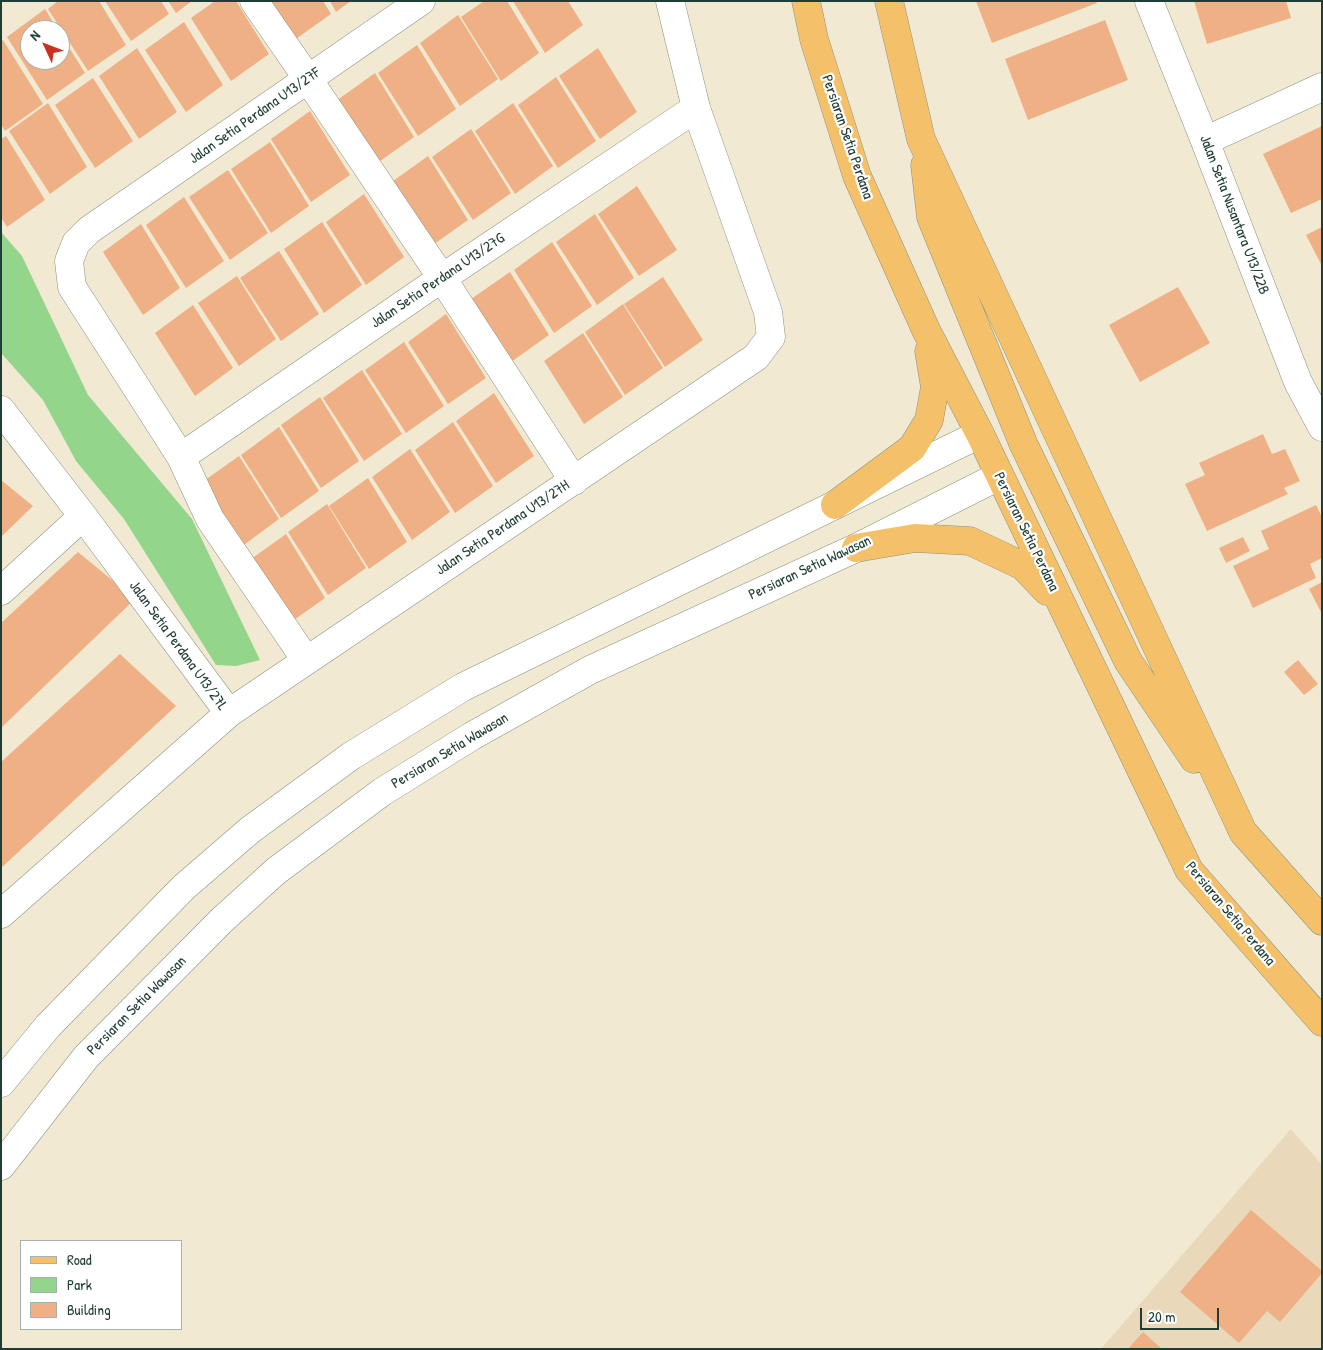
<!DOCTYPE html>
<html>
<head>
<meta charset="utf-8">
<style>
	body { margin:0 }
	#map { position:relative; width:1323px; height:1350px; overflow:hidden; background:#f2e9d2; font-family:"Patrick Hand",sans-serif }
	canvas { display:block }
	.frame { position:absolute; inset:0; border:2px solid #1f3d34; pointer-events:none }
	.legend { position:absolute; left:20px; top:1240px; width:162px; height:90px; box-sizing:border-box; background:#fff; border:1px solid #a5b1ae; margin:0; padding:6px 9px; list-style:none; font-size:15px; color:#1f3d34 }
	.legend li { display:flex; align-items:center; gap:10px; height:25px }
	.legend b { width:25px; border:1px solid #a5b1ae }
	.north { position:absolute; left:20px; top:20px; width:50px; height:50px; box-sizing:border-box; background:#fff; border:1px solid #a5b1ae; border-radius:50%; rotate:313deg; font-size:14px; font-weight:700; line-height:20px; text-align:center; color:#1f3d34 }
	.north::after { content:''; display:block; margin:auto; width:18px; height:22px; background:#c8321e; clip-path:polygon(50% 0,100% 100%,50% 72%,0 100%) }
	.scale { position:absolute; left:1140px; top:1308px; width:79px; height:22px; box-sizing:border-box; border:2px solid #1f3d34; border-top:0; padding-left:6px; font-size:15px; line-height:18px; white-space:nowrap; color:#1f3d34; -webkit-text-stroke:4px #fff; paint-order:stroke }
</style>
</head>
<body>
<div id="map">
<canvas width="1323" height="1350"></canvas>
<div class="frame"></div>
<ul class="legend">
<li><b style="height:6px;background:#f4c16a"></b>Road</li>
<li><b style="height:14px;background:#94d58c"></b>Park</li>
<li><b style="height:14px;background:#eeb084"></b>Building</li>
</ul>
<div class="north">N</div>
<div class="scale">20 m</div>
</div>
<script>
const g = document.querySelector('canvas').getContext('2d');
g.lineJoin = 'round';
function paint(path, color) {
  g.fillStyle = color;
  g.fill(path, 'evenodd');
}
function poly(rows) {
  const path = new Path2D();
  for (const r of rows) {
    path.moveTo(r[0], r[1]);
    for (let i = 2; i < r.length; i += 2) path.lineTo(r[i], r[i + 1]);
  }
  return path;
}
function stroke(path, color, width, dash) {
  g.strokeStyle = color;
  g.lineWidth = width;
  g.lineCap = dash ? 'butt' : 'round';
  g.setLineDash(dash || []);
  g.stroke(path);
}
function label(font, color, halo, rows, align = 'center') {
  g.font = font + ' "Patrick Hand",sans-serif';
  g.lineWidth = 4.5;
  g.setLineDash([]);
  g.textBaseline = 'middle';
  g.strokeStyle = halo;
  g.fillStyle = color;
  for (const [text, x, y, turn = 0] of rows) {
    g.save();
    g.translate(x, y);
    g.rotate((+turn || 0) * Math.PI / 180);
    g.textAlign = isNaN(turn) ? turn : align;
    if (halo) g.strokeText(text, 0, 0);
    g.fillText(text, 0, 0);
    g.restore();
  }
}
paint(poly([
	[1291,1129,1322,1165,1322,1349,1101,1349]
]), '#e9d9ba');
paint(poly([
	[1,232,22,256,88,395,192,519,260,660,236,666,216,665,124,519,76,461,43,400,1,353]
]), '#94d58c');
paint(poly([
	[58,1,99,1,126,45,88,71,48,9],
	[105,1,161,1,169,14,131,41],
	[168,1,192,1,176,13],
	[215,1,236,1,269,54,231,81,191,18],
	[267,1,323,1,331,14,293,41],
	[330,1,351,1,336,12],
	[484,1,507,1,539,53,501,81,461,17],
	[513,1,568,1,583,25,545,53],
	[976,1,1096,1,1097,3,992,43],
	[1194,1,1286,1,1291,18,1207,44],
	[45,9,58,30,30,30,30,60,60,60,60,33,85,73,47,100,7,37],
	[458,15,498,79,460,106,420,43],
	[1105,20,1128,80,1028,120,1005,59],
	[184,22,223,85,186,112,145,50],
	[3,40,43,104,5,131,1,124,1,42],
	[417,45,456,109,418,136,378,73],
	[137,48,177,112,139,139,99,76],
	[598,48,637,112,600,139,559,76],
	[375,73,414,137,376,164,336,101],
	[556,77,596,141,558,168,518,105],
	[93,78,133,141,95,168,55,105],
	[48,103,87,167,50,194,9,131],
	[513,103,553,166,515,194,475,131],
	[310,111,350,175,311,202,271,139],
	[1322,126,1322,199,1291,213,1263,154],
	[471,129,511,193,473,220,432,157],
	[6,136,45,200,7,227,1,217,1,139],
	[270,142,309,206,271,233,231,169],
	[428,156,468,220,430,247,389,184],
	[228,170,268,233,230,260,189,197],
	[637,186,677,250,639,276,598,214],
	[364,194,404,257,366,285,326,222],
	[184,197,224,261,186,288,146,225],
	[595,214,634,278,597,305,556,242],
	[322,222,362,285,324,313,284,249],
	[141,224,180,288,143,315,103,252],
	[1322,227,1322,266,1306,235],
	[552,242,592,306,554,333,514,270],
	[279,251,319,314,281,341,240,278],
	[510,272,549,335,511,362,471,299],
	[237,276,276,339,239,366,198,303],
	[663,277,703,340,665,367,624,304],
	[1178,287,1210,343,1140,382,1109,325],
	[623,304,663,368,625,395,585,332],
	[193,305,233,368,195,396,155,333],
	[446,314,486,378,448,404,408,342],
	[583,333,623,397,584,424,544,361],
	[404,342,444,406,406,433,365,370],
	[362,370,402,434,364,461,323,398],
	[494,393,534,456,496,483,456,421],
	[320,397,359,461,321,488,281,425],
	[453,422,493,486,455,513,415,450],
	[279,427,319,491,281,518,241,455],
	[1263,434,1272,454,1285,449,1300,481,1284,488,1288,494,1207,531,1185,484,1205,475,1199,463],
	[410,449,450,512,412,540,372,477],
	[239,456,279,519,241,547,201,483],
	[368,478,407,542,369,569,329,506],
	[1,480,33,506,1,537],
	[327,504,366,568,328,595,288,532],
	[1316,505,1322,517,1322,558,1310,564,1316,578,1253,608,1233,566,1269,549,1261,531],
	[286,534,325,598,287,625,247,562],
	[1243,537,1250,551,1226,563,1219,548],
	[78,552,135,599,1,728,1,623],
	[1322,582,1322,614,1309,589],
	[120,654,176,706,1,868,1,762],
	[1298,660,1318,684,1304,695,1284,672],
	[1251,1210,1322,1271,1322,1273,1280,1322,1267,1311,1239,1343,1180,1292],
	[1143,1332,1162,1349,1128,1349]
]), '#eeb084');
const minor = poly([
	[254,1,308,79,442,278,574,481],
	[1149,1,1205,141,1298,382,1322,427],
	[1205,141,1322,87],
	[1,410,83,516,229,713,1,914],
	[181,457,442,278,696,108],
	[1,591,83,516],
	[306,660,210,519,181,457,72,287,69,261,76,243,89,230,421,1],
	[229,713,756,357,771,337,768,312,696,108,670,1],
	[1,1083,48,1026,184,887,250,830,351,756,463,687,980,434],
	[1,1166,86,1057,222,920,276,871,382,792,472,736,590,670,856,548,999,476]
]);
const major = poly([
	[806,1,814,39,857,176,926,330,980,434,1189,870,1322,1022],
	[889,1,921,139,1243,832,1322,921],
	[925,165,931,217,1023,443,1128,661,1194,759],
	[835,505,912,448,929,420,935,387,929,351],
	[856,548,915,538,970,541,1023,566,1047,591]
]);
stroke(minor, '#889383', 29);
stroke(major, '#889383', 29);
stroke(minor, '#fff', 28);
stroke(major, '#f4c16a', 28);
label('15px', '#1f3d34', '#fff', [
	["Jalan Setia Perdana U13/27F",255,116,-35],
	["Persiaran Setia Perdana",847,137,71],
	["Jalan Setia Nusantara U13/22B",1234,215,69],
	["Jalan Setia Perdana U13/27G",438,281,-34],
	["Jalan Setia Perdana U13/27H",503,528,-34],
	["Persiaran Setia Perdana",1026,532,64],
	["Persiaran Setia Wawasan",810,568,-25],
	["Jalan Setia Perdana U13/27L",178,646,54],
	["Persiaran Setia Wawasan",450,751,-31],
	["Persiaran Setia Perdana",1230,914,50],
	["Persiaran Setia Wawasan",137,1006,-45]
]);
</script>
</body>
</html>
